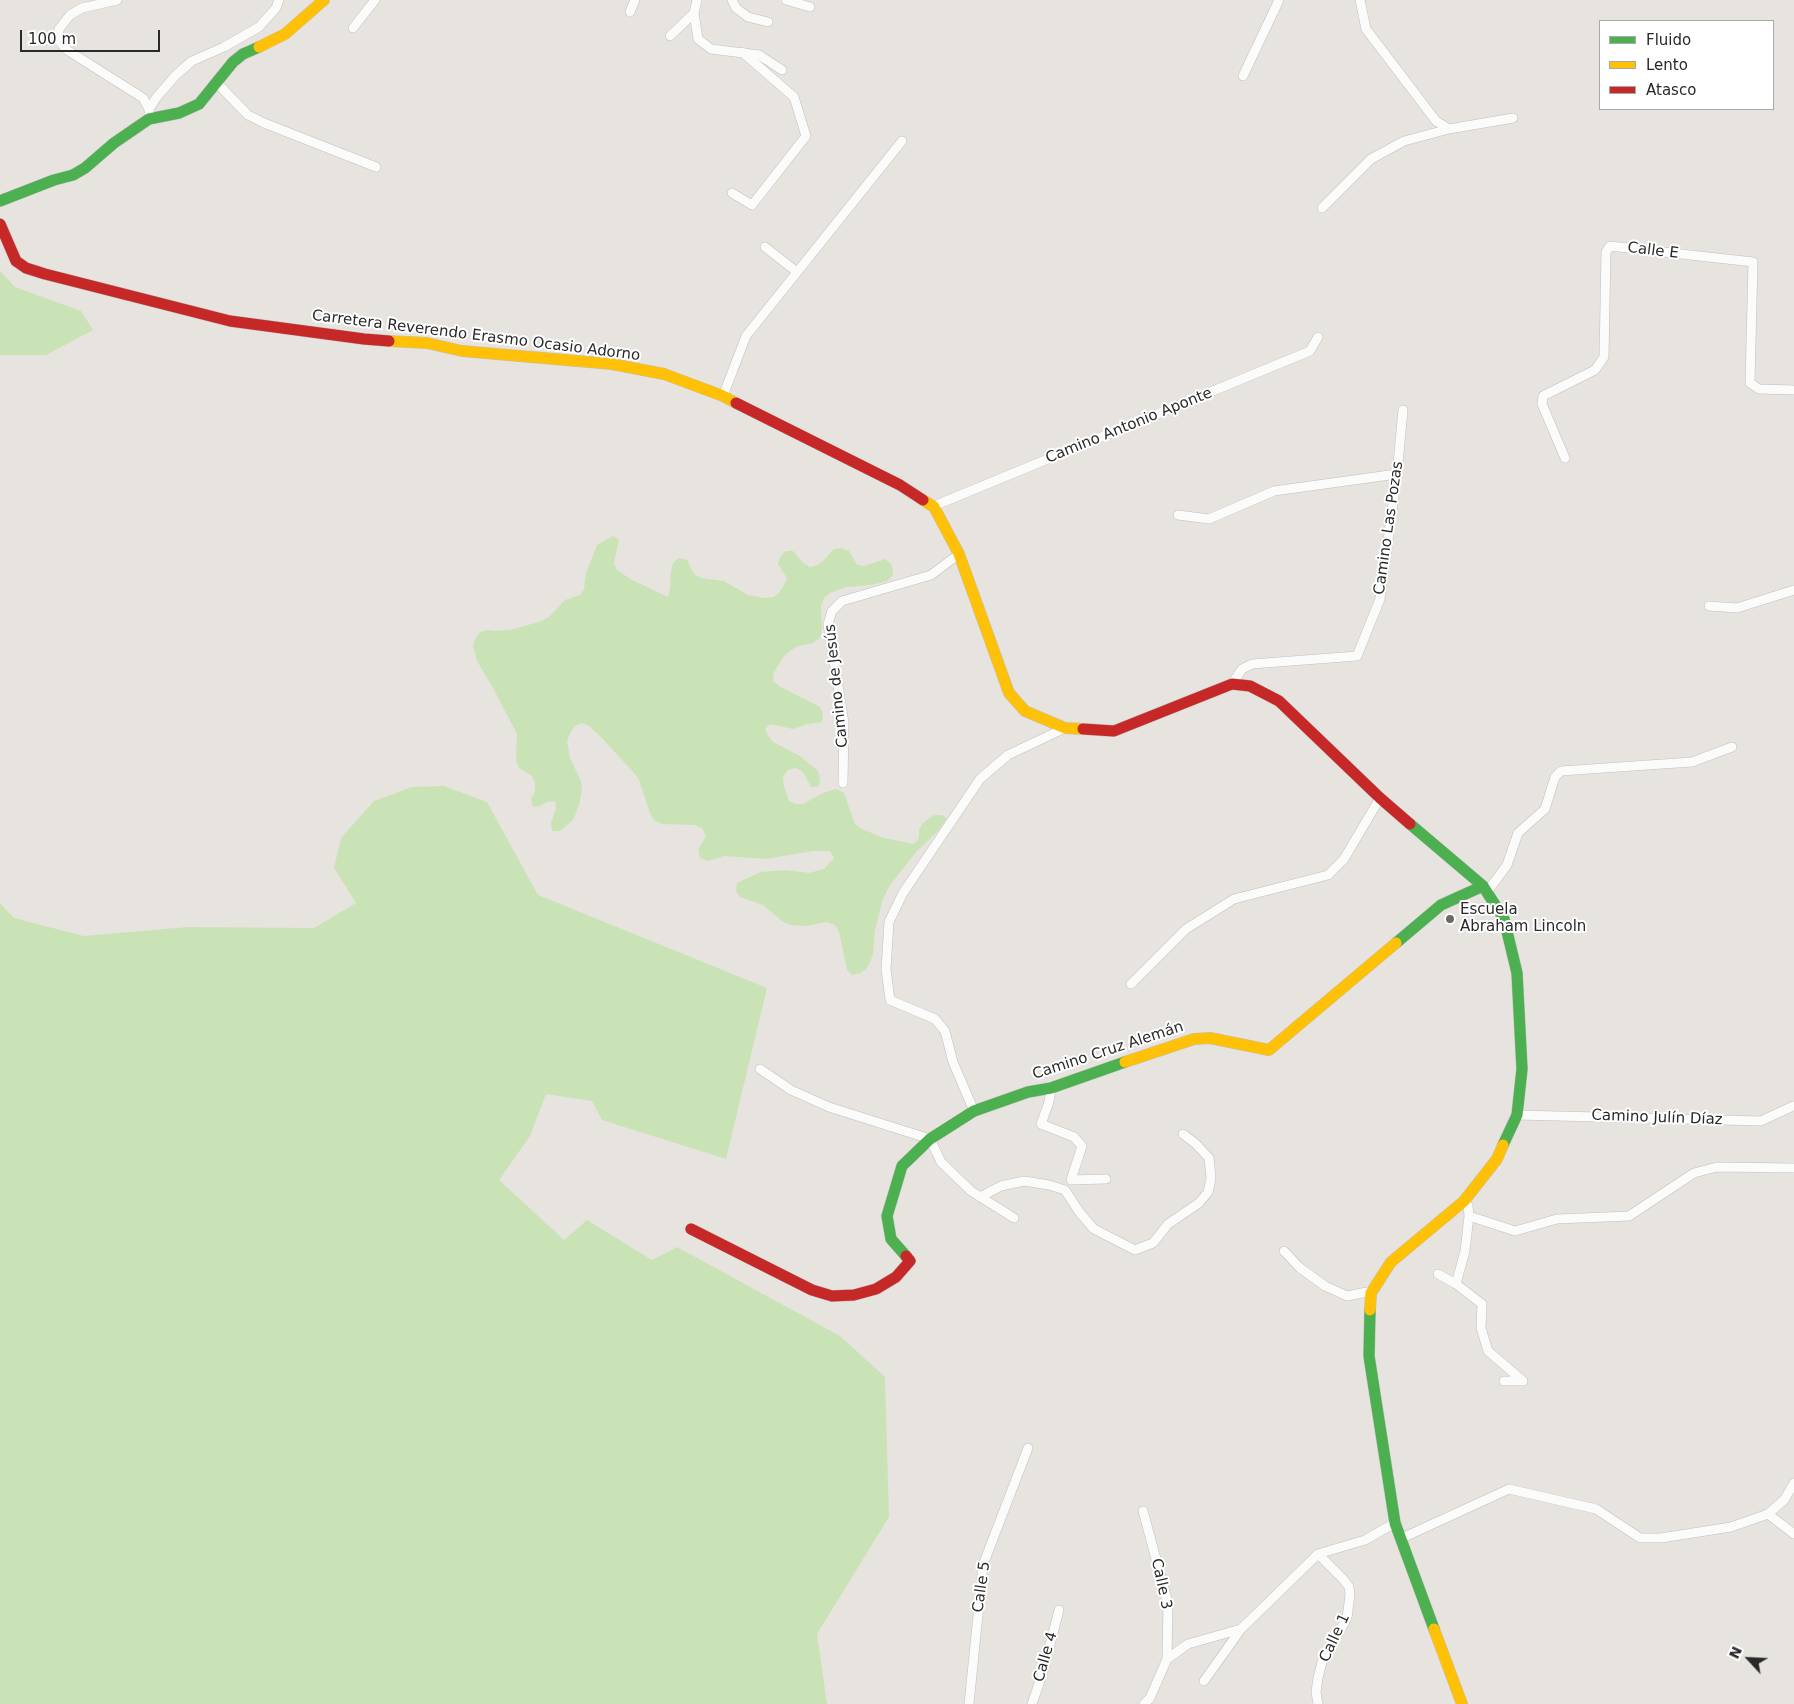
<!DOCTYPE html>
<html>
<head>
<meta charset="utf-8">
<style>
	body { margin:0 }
	#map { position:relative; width:1794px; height:1704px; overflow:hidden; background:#e7e3de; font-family:"DejaVu Sans",sans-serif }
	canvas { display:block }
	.legend { position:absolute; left:1599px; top:20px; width:175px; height:90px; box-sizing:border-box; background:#fff; border:1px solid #a9a9a9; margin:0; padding:6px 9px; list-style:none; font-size:15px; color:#292929 }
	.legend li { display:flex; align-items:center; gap:10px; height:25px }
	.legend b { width:25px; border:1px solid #a9a9a9 }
	.north { position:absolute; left:1724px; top:1634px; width:50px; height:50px; -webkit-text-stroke:4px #fff; paint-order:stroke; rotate:295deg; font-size:14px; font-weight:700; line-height:20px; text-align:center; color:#292929 }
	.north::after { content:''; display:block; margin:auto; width:18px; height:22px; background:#292929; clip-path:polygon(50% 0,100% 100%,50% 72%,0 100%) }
	.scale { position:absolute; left:20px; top:30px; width:140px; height:22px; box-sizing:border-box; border:2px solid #292929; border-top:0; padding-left:6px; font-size:15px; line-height:18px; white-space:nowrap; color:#292929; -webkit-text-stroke:4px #fff; paint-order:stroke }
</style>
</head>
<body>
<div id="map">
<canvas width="1794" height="1704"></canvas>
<ul class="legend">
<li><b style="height:6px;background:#4caf50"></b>Fluido</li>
<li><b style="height:6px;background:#ffc107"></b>Lento</li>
<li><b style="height:6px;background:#c62828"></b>Atasco</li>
</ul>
<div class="north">N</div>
<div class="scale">100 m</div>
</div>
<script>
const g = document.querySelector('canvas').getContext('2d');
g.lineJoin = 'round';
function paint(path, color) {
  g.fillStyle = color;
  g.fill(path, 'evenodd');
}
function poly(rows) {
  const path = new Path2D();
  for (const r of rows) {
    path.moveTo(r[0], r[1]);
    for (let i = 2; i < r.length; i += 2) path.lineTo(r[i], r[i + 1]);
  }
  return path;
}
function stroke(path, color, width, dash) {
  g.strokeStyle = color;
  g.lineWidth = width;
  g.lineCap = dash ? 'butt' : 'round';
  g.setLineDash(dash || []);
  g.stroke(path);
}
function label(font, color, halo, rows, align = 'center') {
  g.font = font + ' "DejaVu Sans",sans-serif';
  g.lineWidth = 4;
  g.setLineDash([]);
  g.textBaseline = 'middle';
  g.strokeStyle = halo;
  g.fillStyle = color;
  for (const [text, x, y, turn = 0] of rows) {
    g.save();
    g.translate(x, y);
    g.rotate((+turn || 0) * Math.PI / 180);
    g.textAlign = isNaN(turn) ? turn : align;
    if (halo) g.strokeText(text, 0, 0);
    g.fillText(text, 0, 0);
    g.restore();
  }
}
paint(poly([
	[0,271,15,287,81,311,93,330,46,355,0,355],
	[613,536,619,540,614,563,617,570,632,580,668,597,670,588,671,571,673,563,679,558,687,560,694,574,701,578,724,581,748,595,765,598,773,597,779,593,784,585,787,578,778,564,780,557,786,551,793,551,803,563,810,567,818,565,823,561,834,549,841,548,849,551,857,565,864,566,885,559,892,565,893,575,887,581,871,585,846,587,830,593,824,598,821,605,822,630,820,638,813,643,798,646,790,651,784,656,774,672,773,681,779,686,820,707,823,714,822,722,808,724,793,729,770,724,765,729,768,736,773,742,800,756,818,771,820,778,819,786,811,787,803,772,796,768,788,770,783,777,784,786,789,801,796,804,803,804,823,793,836,789,844,793,855,824,862,829,884,838,914,844,919,838,919,830,922,824,928,819,935,815,942,815,947,818,937,832,917,851,890,885,883,899,875,930,873,954,870,962,866,969,860,973,852,975,847,970,839,932,835,925,827,922,805,926,790,925,782,921,763,905,740,897,736,891,737,883,761,872,785,870,809,873,824,869,834,858,830,851,813,851,765,859,724,856,708,861,700,858,698,850,706,836,702,828,694,825,662,824,654,820,650,813,639,780,635,774,601,737,589,726,582,723,575,726,570,733,567,741,570,758,581,781,582,789,579,805,573,820,560,831,552,831,551,823,556,808,555,801,547,802,540,806,533,807,531,799,535,791,535,783,532,776,519,768,516,760,517,734,493,688,477,661,473,646,475,639,480,632,487,630,495,631,510,630,542,621,550,616,565,600,580,595,584,589,586,573,597,545],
	[444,786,487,802,538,895,767,988,726,1159,602,1120,592,1101,546,1094,530,1136,499,1180,564,1240,587,1220,652,1260,677,1247,840,1336,885,1377,889,1517,817,1634,827,1704,0,1704,0,903,14,918,84,936,188,927,314,928,356,903,334,868,341,838,374,801,412,787]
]), '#cae3b6');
const street = poly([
	[117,0,82,8,70,15,59,29,59,41,67,50,143,98,149,109],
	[697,0,694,13,698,39,711,49,759,55,782,70],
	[732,0,736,8,748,17,768,22],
	[786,0,810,7],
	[1360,0,1366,29,1436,121,1449,129],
	[630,12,635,0],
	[353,28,375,0],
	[670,36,694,13],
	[1243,76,1279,0],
	[216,82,248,115,264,123,376,167],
	[149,113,149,109,156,98,176,75,192,61,224,47,259,27,276,8,279,0],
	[732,193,752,205,806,136,794,97,742,52],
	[1322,208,1371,159,1404,141,1449,129,1513,118],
	[765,247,797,272],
	[723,396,746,336,902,141],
	[1565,458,1542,404,1543,396,1595,370,1604,357,1606,252,1610,246,1753,262,1750,383,1759,389,1794,390],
	[934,507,941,503,1310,351,1318,337],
	[1178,515,1209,519,1274,491,1397,474],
	[1709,606,1737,608,1794,590],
	[1232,684,1242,669,1252,664,1357,656,1380,599,1397,474,1403,410],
	[843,783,844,723,828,624,832,611,842,601,931,575,959,554],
	[1487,892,1507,865,1518,833,1545,809,1555,777,1561,771,1692,762,1732,747],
	[1131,984,1186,929,1234,899,1328,875,1344,859,1380,798],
	[760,1069,791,1090,829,1107,930,1139,941,1162,971,1191,1014,1218],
	[1051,1088,1049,1102,1041,1124,1074,1137,1082,1146,1071,1180,1106,1179],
	[974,1111,953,1062,945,1031,935,1019,890,1000,886,969,889,922,903,893,980,779,1008,755,1065,728],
	[1517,1115,1761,1121,1793,1106],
	[980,1197,1001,1186,1024,1181,1049,1185,1065,1190,1080,1213,1094,1229,1135,1250,1153,1243,1168,1224,1199,1203,1208,1192,1211,1178,1209,1158,1196,1144,1183,1134],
	[1464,1201,1468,1206,1469,1216,1515,1231,1557,1219,1629,1216,1694,1173,1717,1167,1794,1168],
	[1469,1216,1465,1251,1456,1284,1482,1304,1481,1328,1488,1351,1523,1381,1504,1381],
	[1284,1251,1300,1268,1325,1286,1347,1296,1367,1292,1371,1293],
	[1438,1274,1456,1284],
	[1143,1511,1168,1603,1167,1659],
	[1768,1514,1794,1534],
	[1400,1539,1509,1489,1596,1509,1640,1538,1661,1538,1731,1527,1768,1514,1784,1500,1794,1483],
	[1204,1681,1241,1629],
	[969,1704,983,1565,1028,1448],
	[1032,1704,1043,1672,1059,1610],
	[1144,1704,1150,1698,1167,1659,1188,1644,1241,1629,1318,1554,1365,1540,1395,1523],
	[1318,1704,1316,1692,1318,1678,1322,1662,1347,1618,1350,1595,1349,1587,1343,1579,1318,1554]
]);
const fast = poly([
	[0,201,54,180,73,175,85,168,114,143,149,119,179,113,199,104,233,62,243,54,259,47],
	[1410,824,1483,886,1504,919,1517,973,1522,1069,1517,1115,1503,1145],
	[1396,943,1441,905,1483,886],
	[906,1256,891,1239,887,1216,902,1166,930,1139,974,1111,1028,1092,1051,1088,1125,1062],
	[1370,1310,1369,1356,1395,1523,1434,1629]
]);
const slow = poly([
	[259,47,285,34,324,0],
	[389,341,427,343,462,351,612,364,664,374,723,396,736,403],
	[923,500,934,507,959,554,1009,693,1025,711,1065,728,1083,729],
	[1125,1062,1194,1039,1210,1038,1269,1050,1396,943],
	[1370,1310,1371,1293,1391,1262,1464,1201,1497,1159,1503,1145],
	[1434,1629,1462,1704]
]);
const jam = poly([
	[0,224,16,261,26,268,45,274,230,321,364,339,389,341],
	[736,403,900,485,923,500],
	[1083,729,1114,731,1232,684,1250,686,1279,701,1380,798,1410,824],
	[691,1229,812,1290,832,1296,854,1295,876,1289,896,1277,910,1261,906,1256]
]);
stroke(street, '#c1bfc0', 10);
stroke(fast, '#c1bfc0', 12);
stroke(slow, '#c1bfc0', 12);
stroke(jam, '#c1bfc0', 12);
stroke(street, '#fbfbfa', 9);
stroke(fast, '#4caf50', 11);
stroke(slow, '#ffc107', 11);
stroke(jam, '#c62828', 11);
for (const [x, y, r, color] of [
	[1450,919,5,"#6c6a68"]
]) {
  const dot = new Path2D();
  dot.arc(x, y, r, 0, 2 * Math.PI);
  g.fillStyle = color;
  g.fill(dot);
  stroke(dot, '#fff', 2);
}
label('15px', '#292929', '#fff', [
	["Calle E",1653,251,7],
	["Carretera Reverendo Erasmo Ocasio Adorno",476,336,7],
	["Camino Antonio Aponte",1129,426,-22],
	["Camino Las Pozas",1389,528,-82],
	["Camino de Jesús",837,686,-96],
	["Camino Cruz Alemán",1108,1051,-18],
	["Camino Julín Díaz",1657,1118,2],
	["Calle 3",1161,1584,78],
	["Calle 5",982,1587,-82],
	["Calle 1",1335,1638,-65],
	["Calle 4",1046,1657,-74]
]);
label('15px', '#292929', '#fff', [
	["Escuela",1460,910],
	["Abraham Lincoln",1460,927]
], 'left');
</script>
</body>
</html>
